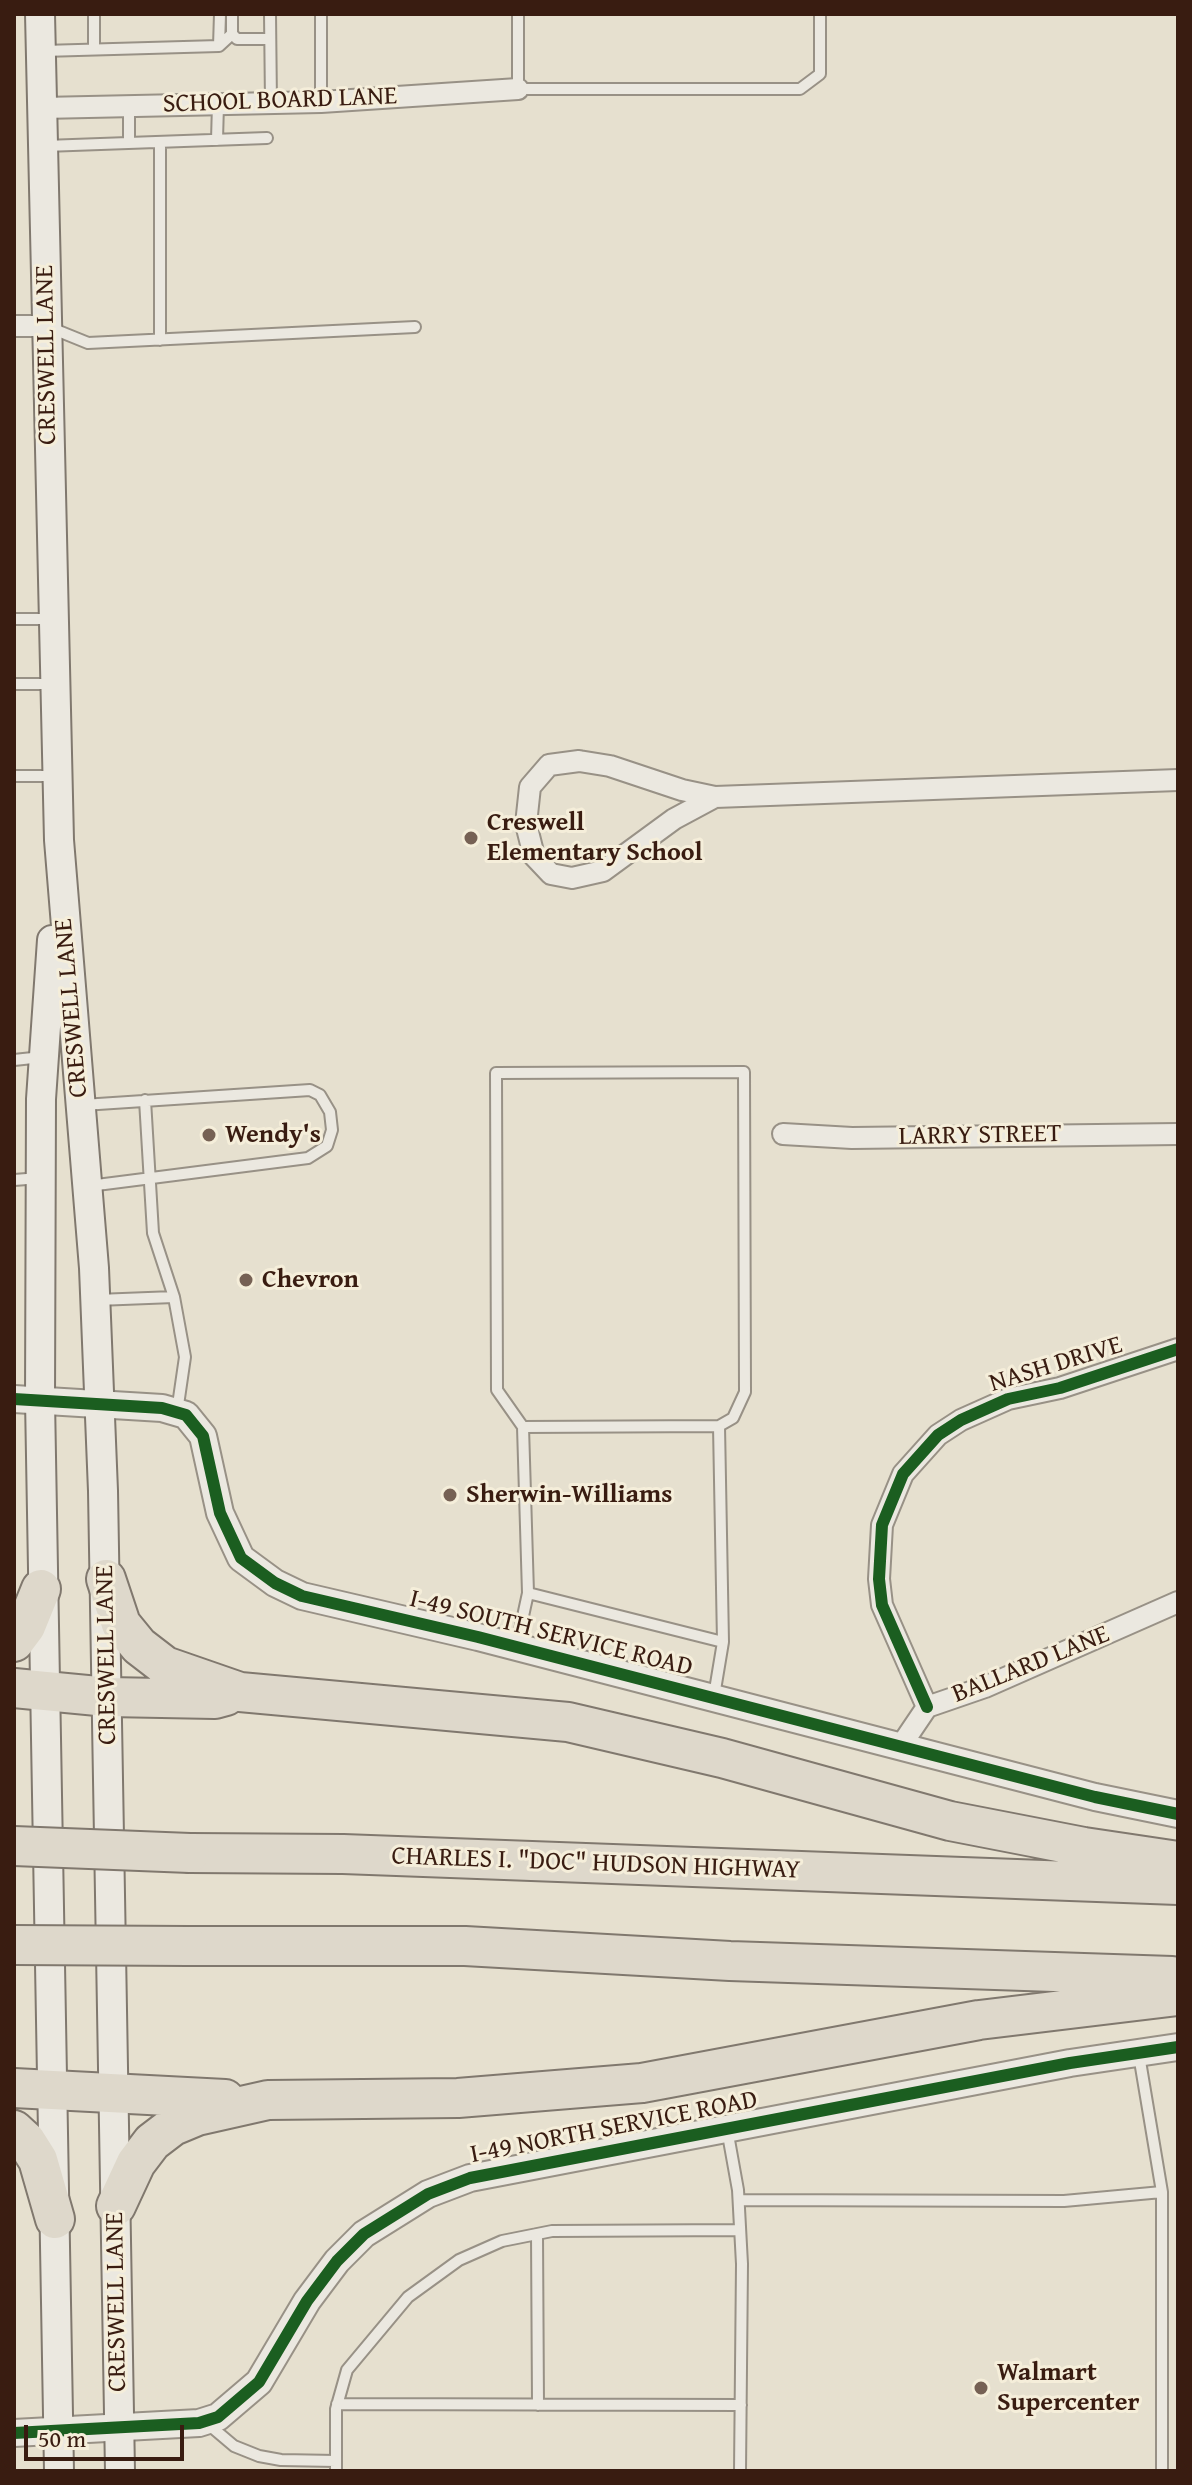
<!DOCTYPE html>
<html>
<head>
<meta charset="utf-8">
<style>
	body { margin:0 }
	#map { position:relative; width:1192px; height:2485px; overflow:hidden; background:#e6e0cf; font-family:"Gentium Book Plus",serif }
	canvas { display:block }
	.frame { position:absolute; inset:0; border:16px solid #391c11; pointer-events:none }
	.scale { position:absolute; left:24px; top:2425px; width:160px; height:36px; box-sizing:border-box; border:4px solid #391c11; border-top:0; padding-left:10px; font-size:24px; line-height:28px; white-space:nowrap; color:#391c11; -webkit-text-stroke:6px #f5eeda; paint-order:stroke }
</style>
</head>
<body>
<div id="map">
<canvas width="1192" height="2485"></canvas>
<div class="frame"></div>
<div class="scale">50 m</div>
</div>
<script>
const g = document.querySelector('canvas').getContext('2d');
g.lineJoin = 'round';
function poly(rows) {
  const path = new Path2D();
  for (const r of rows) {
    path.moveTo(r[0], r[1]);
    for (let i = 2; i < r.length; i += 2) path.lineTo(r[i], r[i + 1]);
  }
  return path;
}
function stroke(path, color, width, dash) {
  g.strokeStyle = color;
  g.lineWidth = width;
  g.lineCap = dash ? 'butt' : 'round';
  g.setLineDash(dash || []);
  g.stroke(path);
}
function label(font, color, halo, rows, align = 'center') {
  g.font = font + ' "Gentium Book Plus",serif';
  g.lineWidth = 6;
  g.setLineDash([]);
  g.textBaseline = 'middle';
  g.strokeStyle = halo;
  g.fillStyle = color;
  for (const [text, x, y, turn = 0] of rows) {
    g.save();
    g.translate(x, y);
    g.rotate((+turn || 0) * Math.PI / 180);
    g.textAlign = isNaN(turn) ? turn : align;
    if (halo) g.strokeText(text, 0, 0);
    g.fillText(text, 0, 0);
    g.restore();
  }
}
const service = poly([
	[94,14,94,49],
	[270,14,271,103],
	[518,14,518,89,800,89,820,74,820,14],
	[232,34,237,39,270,39],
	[219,46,220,14],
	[43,51,219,46,232,34,232,14],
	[321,102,321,14],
	[129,105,129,143],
	[217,140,218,104],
	[160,142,160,340],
	[45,146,267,138],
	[51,328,88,343,415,327],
	[14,619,52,619],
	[14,684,53,684],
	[14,776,56,776],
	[14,1060,42,1057],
	[145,1100,153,1233,174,1297,185,1357,177,1412],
	[83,1105,310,1090,320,1095,330,1112,332,1130,327,1146,308,1158,89,1186],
	[14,1180,40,1178],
	[97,1300,174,1297],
	[523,1427,497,1390,496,1073,744,1072,745,1392,733,1418,719,1426],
	[528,1593,523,1427,719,1426,723,1642],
	[517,1644,528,1593,723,1642,714,1696],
	[1139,2055,1162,2192,1162,2471],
	[727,2129,738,2190,742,2264,740,2471],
	[739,2200,1064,2201,1162,2192],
	[537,2234,538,2405],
	[337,2404,741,2405],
	[208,2424,234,2446,259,2456,281,2460,336,2461],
	[336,2471,336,2409,347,2370,408,2297,459,2260,502,2241,552,2231,740,2230]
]);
const minor = poly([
	[42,108,321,102,518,89],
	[14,326,46,326],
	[579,761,610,766,682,790,715,797,674,819,603,871,572,878,551,874,534,856,526,824,530,787,549,765,579,761],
	[715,797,1178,780],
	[783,1134,852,1138,1178,1134],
	[927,1707,882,1605,879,1579,882,1525,903,1474,938,1435,961,1420,1008,1399,1060,1388,1178,1349],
	[900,1747,927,1707,985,1687,1178,1602]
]);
const tertiary = poly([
	[14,1399,162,1408,186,1415,203,1436,220,1513,241,1558,275,1583,302,1596,478,1637,1095,1797,1178,1814],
	[14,2433,199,2423,218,2417,259,2382,307,2301,337,2261,364,2234,428,2194,470,2178,1070,2063,1178,2047]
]);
const secondary = poly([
	[40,14,59,840,94,1268,103,1491,120,2471],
	[52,940,41,1099,40,1400,59,2471]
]);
const motorway = poly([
	[106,1579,121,1624,139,1646,165,1666,240,1692,568,1722,722,1758,950,1821,1084,1847,1178,1861],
	[14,1642,26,1626,41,1589],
	[14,1688,108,1697,215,1699,226,1696],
	[190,1853,343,1854,1178,1885],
	[188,1946,465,1946,730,1961,1172,1976],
	[14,2088,225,2099],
	[14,2130,26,2141,38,2160,55,2219],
	[116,2206,136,2163,152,2142,173,2126,197,2116,268,2100,458,2098,642,2083,979,2020,1178,1996]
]);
stroke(service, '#989186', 14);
stroke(minor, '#989186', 24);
stroke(tertiary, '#989186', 30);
stroke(secondary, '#80786e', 32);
stroke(motorway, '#80786e', 42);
stroke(service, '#ebe8e0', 10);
stroke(minor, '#ebe8e0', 20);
stroke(tertiary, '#ebe8e0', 26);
stroke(secondary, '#ebe8e0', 28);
stroke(motorway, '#ded8cb', 38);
const motorwayBridge = poly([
	[14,1846,190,1853],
	[14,1945,188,1946]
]);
stroke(motorwayBridge, '#80786e', 42, []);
stroke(motorwayBridge, '#ded8cb', 38);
stroke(poly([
	[14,1399,162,1408,186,1415,203,1436,220,1513,241,1558,275,1583,302,1596,478,1637,1095,1797,1178,1814],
	[927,1707,882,1605,879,1579,882,1525,903,1474,938,1435,961,1420,1008,1399,1060,1388,1178,1349],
	[14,2433,199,2423,218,2417,259,2382,307,2301,337,2261,364,2234,428,2194,470,2178,1070,2063,1178,2047]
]), '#1b5e20', 12);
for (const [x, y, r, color] of [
	[471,838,8,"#766154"],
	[209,1135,8,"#766154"],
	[246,1280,8,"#766154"],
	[450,1495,8,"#766154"],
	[981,2388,8,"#766154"]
]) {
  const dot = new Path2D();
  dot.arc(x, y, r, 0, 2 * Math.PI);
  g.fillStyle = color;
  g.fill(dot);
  stroke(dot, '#f5eeda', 3);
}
label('26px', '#391c11', '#f5eeda', [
	["SCHOOL BOARD LANE",280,101,-2],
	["CRESWELL LANE",47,355,-91],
	["CRESWELL LANE",72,1008,-95],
	["LARRY STREET",980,1136,-1],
	["NASH DRIVE",1056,1365,-17],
	["I-49 SOUTH SERVICE ROAD",551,1634,14],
	["CRESWELL LANE",107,1655,-91],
	["BALLARD LANE",1031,1665,-22],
	["CHARLES I. \"DOC\" HUDSON HIGHWAY",596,1864,2],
	["I-49 NORTH SERVICE ROAD",614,2128,-11],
	["CRESWELL LANE",117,2302,-91]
]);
label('bold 26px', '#391c11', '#f5eeda', [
	["Creswell",487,823],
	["Elementary School",487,853],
	["Wendy's",225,1135],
	["Chevron",262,1280],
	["Sherwin-Williams",466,1495],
	["Walmart",997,2373],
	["Supercenter",997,2403]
], 'left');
</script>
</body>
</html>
